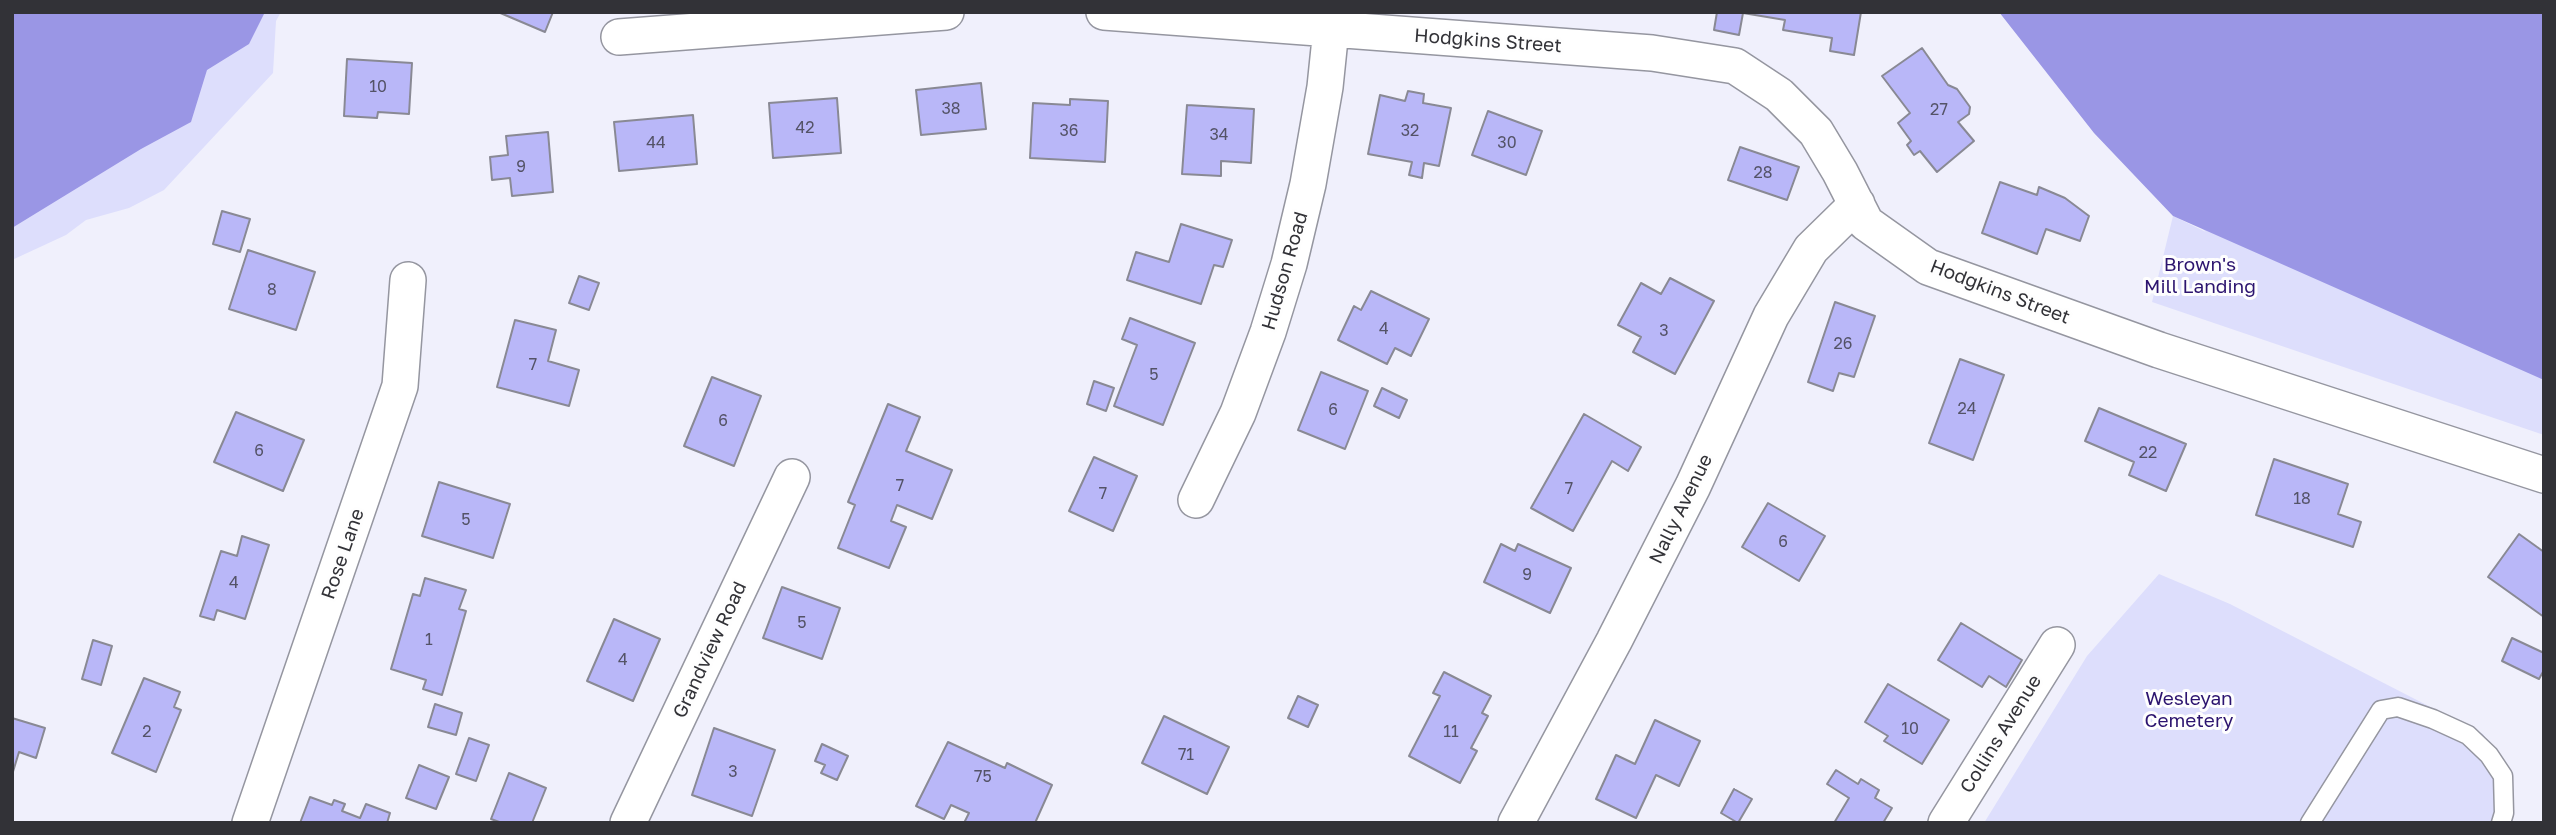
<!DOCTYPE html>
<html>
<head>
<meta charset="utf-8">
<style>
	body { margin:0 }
	#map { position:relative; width:2556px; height:835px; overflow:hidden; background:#f0f0fc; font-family:"Golos Text",sans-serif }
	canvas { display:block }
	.frame { position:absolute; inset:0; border:14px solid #323237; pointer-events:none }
</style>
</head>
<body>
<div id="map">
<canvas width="2556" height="835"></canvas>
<div class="frame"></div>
</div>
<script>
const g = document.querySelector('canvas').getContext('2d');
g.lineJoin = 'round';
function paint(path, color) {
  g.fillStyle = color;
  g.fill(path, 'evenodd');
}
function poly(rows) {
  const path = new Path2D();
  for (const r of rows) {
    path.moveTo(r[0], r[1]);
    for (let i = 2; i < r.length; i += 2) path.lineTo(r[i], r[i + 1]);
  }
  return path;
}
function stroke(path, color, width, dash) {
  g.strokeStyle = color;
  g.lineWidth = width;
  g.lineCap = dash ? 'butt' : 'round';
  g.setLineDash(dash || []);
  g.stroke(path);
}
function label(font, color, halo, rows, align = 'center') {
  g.font = font + ' "Golos Text",sans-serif';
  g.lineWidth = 6;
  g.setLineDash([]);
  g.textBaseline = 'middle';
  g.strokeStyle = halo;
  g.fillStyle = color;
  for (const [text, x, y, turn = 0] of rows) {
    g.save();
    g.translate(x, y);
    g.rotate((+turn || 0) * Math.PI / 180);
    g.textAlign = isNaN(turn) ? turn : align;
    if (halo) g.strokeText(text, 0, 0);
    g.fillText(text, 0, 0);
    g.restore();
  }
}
paint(poly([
	[12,12,281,12,276,21,273,73,164,190,129,208,86,220,66,235,12,260],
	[2149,181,2544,297,2544,435,2152,302,2173,216,2206,232],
	[2159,574,2230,604,2483,734,2508,771,2507,823,1984,823,2087,656]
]), '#dddefc');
paint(poly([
	[12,12,265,12,249,44,207,70,191,122,141,149,12,228],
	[1999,12,2544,12,2544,380,2173,216,2094,133]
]), '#9a96e5');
const building = poly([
	[498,12,553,12,545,32,498,12],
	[1717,12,1861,12,1854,55,1830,51,1832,38,1783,30,1785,20,1743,13,1739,35,1714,30,1717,12],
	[1922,48,1948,85,1957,89,1970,107,1969,114,1958,122,1974,141,1937,172,1920,151,1914,155,1907,145,1911,141,1898,123,1910,113,1882,76,1922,48],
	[347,59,412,63,409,114,378,112,377,118,344,116,347,59],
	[981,83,986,129,921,135,916,90,981,83],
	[1408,91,1424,94,1423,103,1451,108,1439,166,1424,163,1422,178,1409,175,1412,162,1368,154,1380,95,1405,101,1408,91],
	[837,98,841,153,773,158,769,103,837,98],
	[1070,99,1108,101,1105,162,1030,158,1033,103,1070,105,1070,99],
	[1187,105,1254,109,1251,163,1221,161,1221,176,1182,174,1187,105],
	[1488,111,1542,131,1526,175,1472,155,1488,111],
	[693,115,697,164,619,171,614,122,693,115],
	[548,132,553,192,512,196,510,178,492,180,490,157,508,155,506,136,548,132],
	[1740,147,1799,167,1787,200,1728,180,1740,147],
	[2000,182,2037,195,2039,187,2065,198,2089,216,2080,241,2046,229,2037,254,1982,233,2000,182],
	[222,211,250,219,240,252,213,244,222,211],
	[1181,224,1232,240,1223,267,1214,265,1201,304,1127,280,1136,252,1169,262,1181,224],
	[248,250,315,272,296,330,229,309,248,250],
	[579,276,599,283,589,310,569,303,579,276],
	[1670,278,1714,301,1675,374,1633,352,1641,337,1618,325,1641,283,1661,294,1670,278],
	[1371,291,1429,319,1411,356,1395,348,1387,364,1338,340,1354,306,1361,310,1371,291],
	[1835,302,1875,316,1854,377,1839,373,1833,391,1808,382,1835,302],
	[1130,318,1195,343,1163,425,1114,406,1137,345,1122,339,1130,318],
	[515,320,556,330,548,361,579,370,569,406,497,387,515,320],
	[1960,359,2004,375,1973,460,1929,443,1960,359],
	[1321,372,1368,391,1345,449,1298,430,1321,372],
	[712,377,761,396,734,466,684,446,712,377],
	[1094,381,1114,388,1106,411,1087,404,1094,381],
	[1382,388,1407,400,1399,418,1374,406,1382,388],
	[888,404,920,417,906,451,952,470,932,519,897,505,891,521,906,527,889,568,838,548,855,505,848,502,888,404],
	[2099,408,2186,444,2166,491,2129,475,2134,462,2085,441,2099,408],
	[236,412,304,440,283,491,214,462,236,412],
	[1584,414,1641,447,1628,471,1612,461,1573,531,1531,508,1584,414],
	[1094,457,1137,476,1113,531,1069,511,1094,457],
	[2274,459,2348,484,2338,514,2361,522,2353,547,2256,515,2274,459],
	[439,482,510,504,493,558,422,536,439,482],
	[1768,503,1825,536,1799,581,1742,547,1768,503],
	[2519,534,2544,552,2544,617,2488,577,2519,534],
	[242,536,269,545,245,619,217,610,214,620,200,616,221,551,237,556,242,536],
	[1501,544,1515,551,1518,544,1571,568,1550,613,1484,582,1501,544],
	[425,578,466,590,459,609,466,611,442,695,423,689,426,680,391,669,413,594,420,596,425,578],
	[782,587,840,608,822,659,763,638,782,587],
	[614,619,660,639,633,701,587,681,614,619],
	[1961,623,2022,660,2006,687,1989,676,1982,687,1938,660,1961,623],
	[2512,638,2544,653,2544,670,2539,679,2502,661,2512,638],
	[93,640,112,646,101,685,82,679,93,640],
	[1444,672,1491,696,1482,713,1488,716,1471,748,1477,751,1460,783,1409,756,1440,696,1433,693,1444,672],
	[144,678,180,692,174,707,181,710,156,772,112,753,144,678],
	[1888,684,1949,720,1922,764,1884,741,1888,736,1865,722,1888,684],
	[1298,696,1318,705,1308,727,1288,718,1298,696],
	[435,704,462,713,456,735,428,727,435,704],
	[1164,716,1229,747,1207,794,1142,763,1164,716],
	[12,718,45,728,36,758,19,752,12,775,12,718],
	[1655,720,1700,741,1679,786,1656,775,1636,818,1596,799,1616,755,1635,764,1655,720],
	[714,728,775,750,752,816,692,795,714,728],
	[469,738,489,745,476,781,456,774,469,738],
	[948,742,1005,768,1007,763,1052,785,1035,823,964,823,969,813,951,805,944,819,916,806,948,742],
	[822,744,848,756,837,780,821,773,825,765,815,761,822,744],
	[419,765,449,777,436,809,406,798,419,765],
	[1836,770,1858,784,1861,779,1879,790,1875,798,1892,808,1883,823,1834,823,1849,798,1827,784,1836,770],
	[509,773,546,788,532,823,502,823,491,819,509,773],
	[1734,789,1752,799,1738,823,1721,813,1734,789],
	[310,797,332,805,334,800,345,804,342,811,360,818,366,804,390,813,387,823,300,823,310,797]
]);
paint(building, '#b9b7f8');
stroke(building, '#898994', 2);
const service = poly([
	[2310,823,2381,710,2398,707,2433,719,2468,735,2489,755,2503,776,2504,813,2501,823]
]);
const minor = poly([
	[1104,12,1652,53,1735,66,1779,95,1816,132,1840,172,1866,223,1928,267,2159,350,2544,475],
	[619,37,946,12],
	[1196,500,1238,413,1268,332,1289,264,1308,184,1325,87,1331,29],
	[250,823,400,386,408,280],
	[628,823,792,477],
	[1516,823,1614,641,1693,486,1771,316,1811,249,1857,204],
	[1946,823,2057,645]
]);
stroke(service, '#9596a0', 21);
stroke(minor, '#9596a0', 38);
stroke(service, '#fff', 18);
stroke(minor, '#fff', 35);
label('16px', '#545367', null, [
	["10",378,87],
	["38",951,109],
	["27",1939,110],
	["42",805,128],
	["36",1069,131],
	["32",1410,131],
	["34",1219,135],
	["44",656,143],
	["30",1507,143],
	["9",521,167],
	["28",1763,173],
	["8",272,290],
	["4",1384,329],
	["3",1664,331],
	["26",1843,344],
	["7",533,365],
	["5",1154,375],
	["24",1967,409],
	["6",1333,410],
	["6",723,421],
	["6",259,451],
	["22",2148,453],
	["7",900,486],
	["7",1569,489],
	["7",1103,494],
	["18",2302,499],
	["5",466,520],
	["6",1783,542],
	["9",1527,575],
	["4",234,583],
	["5",802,623],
	["1",429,640],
	["4",623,660],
	["10",1910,729],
	["2",147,732],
	["11",1451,732],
	["71",1186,755],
	["3",733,772],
	["75",983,777]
]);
label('19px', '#323237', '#fefefe', [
	["Hodgkins Street",1488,41,4],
	["Hudson Road",1285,271,-74],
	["Hodgkins Street",2000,292,21],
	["Nally Avenue",1681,509,-64],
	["Rose Lane",343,554,-71],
	["Grandview Road",710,650,-65],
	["Collins Avenue",2001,734,-58]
]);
label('19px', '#2c146f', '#fefefe', [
	["Brown's",2200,265],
	["Mill Landing",2200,287],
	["Wesleyan",2189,699],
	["Cemetery",2189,721]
]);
</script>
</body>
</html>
